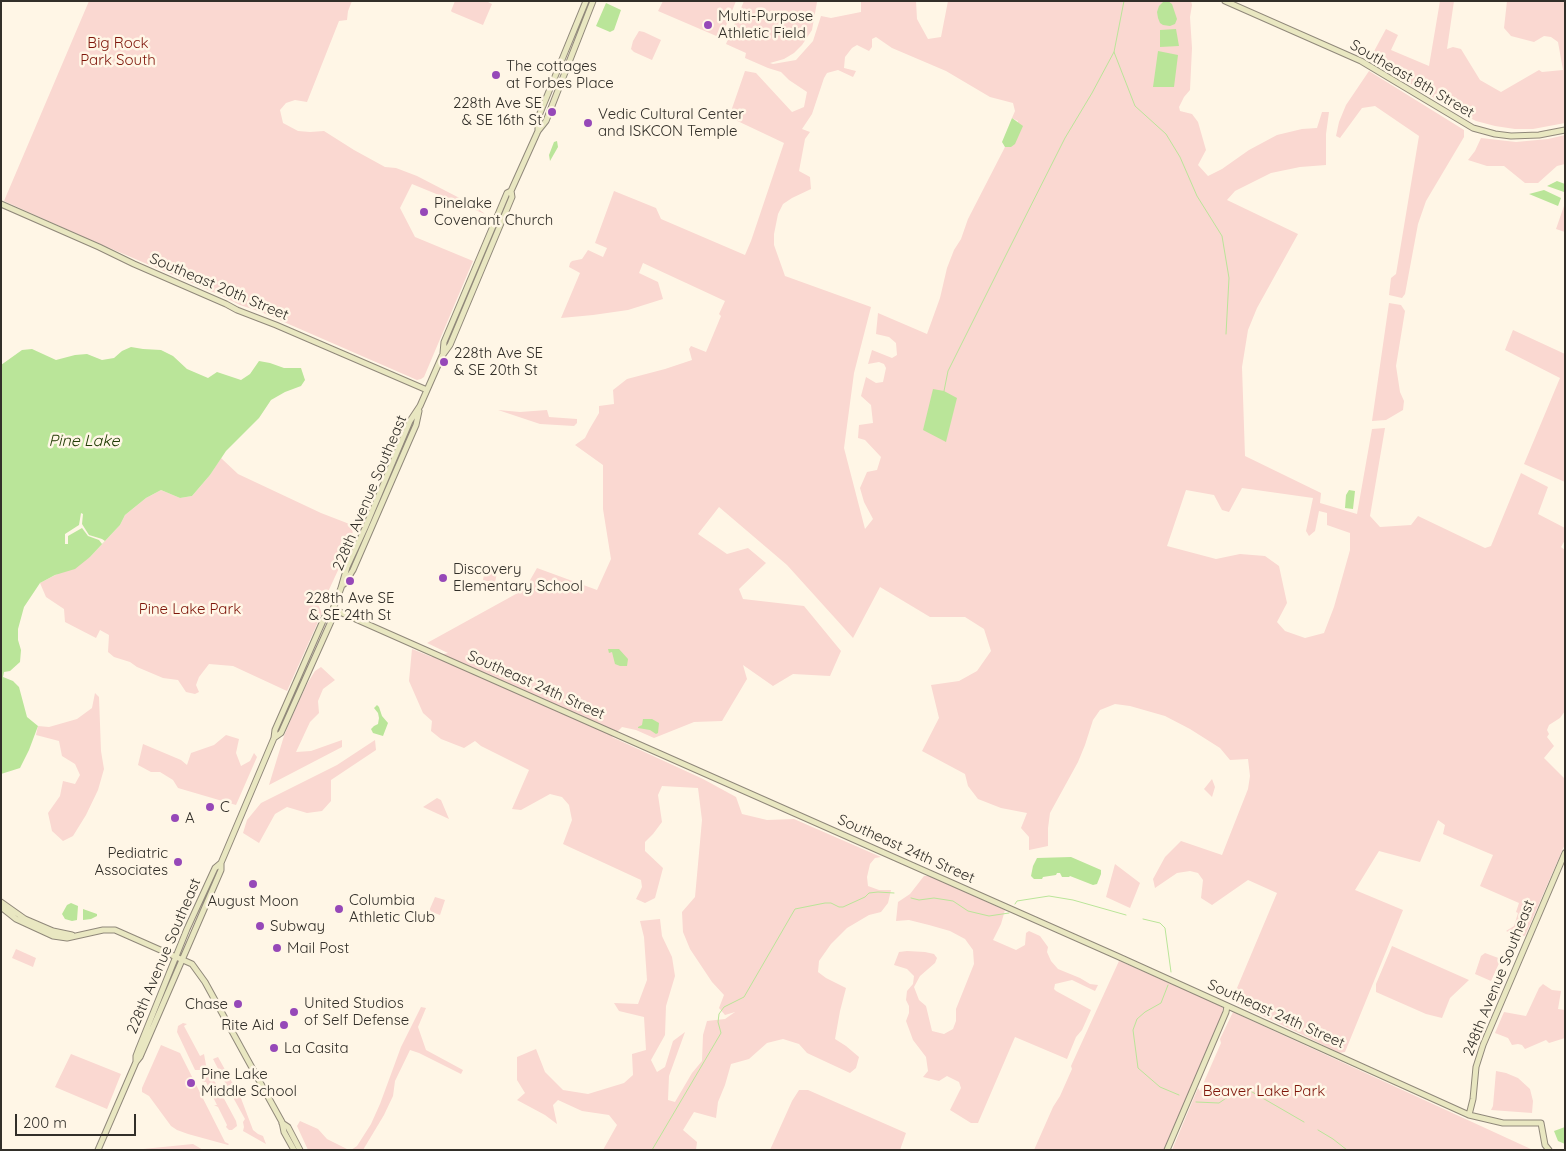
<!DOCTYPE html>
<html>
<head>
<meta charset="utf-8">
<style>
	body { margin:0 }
	#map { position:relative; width:1566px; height:1151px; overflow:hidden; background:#fff6e6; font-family:Quicksand,sans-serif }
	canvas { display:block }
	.frame { position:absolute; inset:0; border:2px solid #322f29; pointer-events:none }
	.scale { position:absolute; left:15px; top:1114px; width:121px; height:22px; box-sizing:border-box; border:2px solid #322f29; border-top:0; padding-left:6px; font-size:15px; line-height:18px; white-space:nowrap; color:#322f29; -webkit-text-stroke:4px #fff6e6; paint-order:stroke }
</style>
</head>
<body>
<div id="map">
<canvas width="1566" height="1151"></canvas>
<div class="frame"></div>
<div class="scale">200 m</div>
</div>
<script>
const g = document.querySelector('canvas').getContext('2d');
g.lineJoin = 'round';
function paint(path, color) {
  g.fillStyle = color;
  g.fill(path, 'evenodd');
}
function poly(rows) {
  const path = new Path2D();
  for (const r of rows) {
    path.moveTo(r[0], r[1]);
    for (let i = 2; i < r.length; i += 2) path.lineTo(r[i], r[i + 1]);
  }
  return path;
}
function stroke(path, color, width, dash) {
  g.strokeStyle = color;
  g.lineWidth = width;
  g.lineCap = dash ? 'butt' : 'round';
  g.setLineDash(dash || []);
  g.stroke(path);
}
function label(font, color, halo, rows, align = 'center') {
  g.font = font + ' Quicksand,sans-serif';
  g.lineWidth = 5;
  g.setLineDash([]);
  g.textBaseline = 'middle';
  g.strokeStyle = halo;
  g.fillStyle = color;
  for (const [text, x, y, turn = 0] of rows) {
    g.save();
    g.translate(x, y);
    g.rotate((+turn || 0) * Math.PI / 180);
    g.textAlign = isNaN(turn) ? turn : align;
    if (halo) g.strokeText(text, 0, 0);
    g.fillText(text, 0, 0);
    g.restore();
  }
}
paint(poly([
	[89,1,352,1,348,11,347,20,339,21,307,102,295,100,286,103,280,110,283,123,298,131,310,132,324,131,354,150,385,167,396,168,417,176,473,205,485,214,412,184,400,208,415,237,473,261,424,377,421,379,417,380,261,312,240,305,220,295,86,238,4,201],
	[455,1,486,1,492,4,483,25,452,12,451,11],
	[663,1,736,1,721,38,658,11],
	[744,1,817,2,812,30,802,45,794,53,784,59,770,63,773,64,796,60,813,41,821,16,831,18,861,12,861,2,863,1,916,1,917,19,928,39,941,37,948,1,1191,1,1192,5,1190,17,1192,48,1190,90,1184,97,1179,107,1180,111,1192,114,1198,122,1206,150,1198,165,1208,176,1222,169,1249,150,1277,135,1302,129,1317,128,1322,112,1329,112,1326,134,1326,165,1300,167,1271,173,1235,191,1227,200,1298,234,1257,308,1248,330,1242,367,1245,456,1321,493,1320,503,1357,514,1372,429,1385,428,1370,516,1380,527,1411,525,1418,516,1485,548,1491,546,1521,473,1548,487,1538,514,1565,528,1565,540,1561,547,1565,550,1565,711,1560,718,1549,725,1547,730,1549,734,1547,737,1554,746,1544,758,1565,779,1565,844,1525,936,1517,935,1506,931,1514,926,1518,913,1516,912,1519,903,1480,886,1493,855,1443,834,1445,825,1438,820,1420,862,1379,851,1355,890,1403,910,1345,1052,1339,1053,1305,1036,1235,1003,1237,988,1277,893,1248,880,1212,905,1201,898,1203,880,1198,873,1190,871,1177,873,1155,888,1153,879,1165,857,1181,841,1222,855,1248,789,1250,776,1248,759,1230,760,1220,748,1190,729,1165,716,1130,706,1115,704,1100,710,1093,720,1085,745,1078,762,1050,813,1048,828,1048,846,1029,850,1029,837,1021,828,1027,813,1001,808,978,799,968,786,965,774,922,751,939,718,931,685,959,681,977,671,991,651,984,629,965,617,930,617,880,587,853,638,787,565,719,507,698,534,727,554,748,548,766,563,739,589,743,599,804,606,841,651,830,676,793,674,773,686,743,665,747,679,722,721,694,722,654,738,636,730,622,727,612,737,703,779,736,797,742,814,767,820,794,819,881,857,875,858,870,864,867,877,868,886,879,890,891,890,888,903,881,912,869,915,847,928,831,944,819,961,818,972,826,978,846,988,840,1011,835,1039,846,1046,859,1057,856,1068,850,1073,807,1053,799,1044,783,1039,767,1043,749,1059,731,1064,725,1085,718,1102,716,1118,694,1112,683,1130,697,1142,696,1150,603,1150,617,1125,609,1115,582,1111,558,1100,553,1105,557,1124,545,1115,517,1100,525,1093,517,1080,517,1057,536,1049,545,1072,563,1090,588,1094,624,1083,633,1075,632,1054,646,1050,644,1017,619,1011,614,1003,638,1004,647,980,644,937,640,921,660,919,662,936,672,957,675,976,666,1006,665,1035,651,1060,657,1072,665,1067,673,1041,685,1032,669,1076,668,1100,675,1102,692,1073,702,1061,703,1035,707,1021,725,1019,735,1012,725,1015,719,1008,724,995,712,982,690,949,683,932,682,912,695,897,702,820,698,788,662,786,658,795,662,822,653,834,645,842,645,851,663,868,655,898,645,903,636,899,642,887,641,880,563,844,572,820,569,805,562,797,550,794,521,810,512,809,529,770,481,746,475,741,464,748,441,739,431,731,432,721,423,713,409,681,412,649,432,657,448,653,427,643,525,589,537,568,597,590,611,559,603,509,603,465,575,445,585,438,589,430,599,413,599,406,614,404,613,390,627,379,665,369,692,360,689,349,691,346,706,352,721,316,719,314,725,301,643,263,639,273,658,282,663,299,628,310,593,315,561,318,580,273,569,267,570,263,572,261,582,259,588,250,603,257,607,248,595,243,614,191,656,208,661,219,745,255,751,241,784,143,729,117,745,71,756,73,792,112,804,107,807,92,789,80,781,72,768,68,745,58,746,53,726,44],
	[876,37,892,48,946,71,990,97,1013,103,1015,111,1012,118,1018,121,1011,147,1005,147,968,219,961,239,954,250,947,268,940,298,927,334,878,313,876,334,889,337,896,343,897,355,892,358,872,350,868,364,879,362,884,364,886,368,883,382,876,383,866,377,861,396,871,405,873,423,859,425,858,438,865,440,881,457,877,470,867,472,860,488,864,502,873,519,865,529,844,448,854,373,871,307,785,276,774,245,774,234,778,214,783,204,792,198,811,189,810,177,799,171,805,139,810,132,802,129,812,114,824,78,827,73,838,70,853,77,856,71,844,68,845,57,852,48,857,45,869,51,872,47,872,39],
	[1242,488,1313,498,1306,531,1309,536,1315,531,1319,511,1327,513,1327,525,1350,533,1350,550,1334,607,1324,633,1305,638,1285,631,1277,622,1287,603,1279,566,1265,556,1240,554,1216,559,1167,546,1186,490,1214,495,1222,510,1229,512],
	[1440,1,1454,1,1447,49,1453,47,1461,49,1480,80,1501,92,1539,70,1542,72,1563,70,1558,42,1551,37,1544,36,1534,42,1511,36,1504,28,1507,1,1565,1,1565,123,1533,129,1515,129,1495,126,1476,121,1454,110,1372,60,1372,55,1386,29,1398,35,1391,50,1429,66],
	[639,31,644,32,661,40,652,60,634,52,631,49,633,41],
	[1369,71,1464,130,1464,137,1426,201,1418,224,1405,294,1402,298,1389,295,1391,278,1396,274,1419,136,1375,106,1362,108,1340,138,1336,136,1339,122,1346,105],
	[1565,135,1565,164,1557,166,1538,183,1525,183,1504,166,1487,166,1468,160,1475,151,1481,138,1516,142,1548,139],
	[1565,203,1565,232,1556,229],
	[1389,303,1401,305,1405,311,1396,366,1400,392,1404,401,1403,410,1386,420,1372,421],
	[1513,330,1565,354,1565,482,1524,464,1560,378,1505,350],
	[498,410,520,412,547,410,549,417,577,419,577,423,574,426,540,424],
	[221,458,238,474,321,513,352,525,353,538,327,594,316,600,322,613,287,691,233,666,209,664,199,677,196,685,199,692,195,694,186,692,178,680,163,678,137,667,130,662,114,657,108,652,109,635,100,630,96,638,65,622,64,609,46,597,40,583,90,557,120,525,125,515,146,498,161,490,180,498,192,496,210,475],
	[485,570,497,572,495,583,483,580],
	[321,667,335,680,323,689,318,701,319,713,310,722,296,752,311,751,342,740,342,747,269,785,284,736,294,712,307,684,315,671],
	[95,693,99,697,101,751,104,769,98,790,86,815,73,836,63,841,52,831,48,813,60,796,63,781,75,784,80,775,75,764,62,756,59,741,36,735,38,726,49,727,77,719,92,708],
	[226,735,239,739,236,753,241,766,250,761,254,753,257,757,236,805,178,788,173,780,160,772,151,772,138,765,143,744,181,760,187,765,191,753,214,745],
	[375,740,376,750,331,780,331,801,322,811,307,813,287,807,275,814,259,843,243,833,247,820,261,803,337,765],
	[1212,779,1215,787,1212,797,1204,789],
	[437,798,441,800,449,819,423,807],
	[1115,864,1140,883,1130,908,1106,897],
	[924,876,929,876,1005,910,1001,924,993,940,1016,950,1025,945,1026,933,1029,931,1040,936,1048,947,1047,952,1051,961,1058,969,1080,978,1090,984,1098,985,1095,991,1072,980,1055,984,1054,989,1056,991,1091,1010,1082,1030,1076,1037,1067,1059,1015,1037,978,1123,971,1123,950,1110,961,1088,959,1082,947,1076,939,1081,923,1077,928,1071,926,1057,913,1040,906,1021,909,1013,909,1006,906,1000,907,991,913,984,914,976,907,969,894,965,899,952,907,951,925,952,934,954,937,958,935,963,920,976,914,987,919,1000,926,1006,932,1031,944,1034,953,1029,956,1021,956,1009,974,964,973,950,965,939,950,931,929,925,909,920,896,921,898,902,910,894],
	[435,897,445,900,440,915,429,911],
	[1392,946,1469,980,1450,998,1442,1018,1426,1014,1376,992,1376,984],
	[16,949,36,958,33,967,12,958],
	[1485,953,1501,959,1491,981,1475,974,1481,956],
	[1119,961,1122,962,1221,1006,1223,1008,1222,1016,1164,1150,1034,1150,1053,1107,1060,1096,1072,1069,1071,1066],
	[1543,984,1552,990,1561,991,1558,1009,1565,1010,1565,1038,1549,1043,1546,1040,1525,1049,1522,1045,1518,1044,1512,1045,1508,1038,1495,1033,1504,1012,1526,1016,1539,988],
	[421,1007,426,1008,418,1027,426,1050,463,1070,461,1074,419,1053,410,1050,395,1081,393,1096,384,1115,363,1150,351,1150,357,1146,371,1124,380,1104,401,1047],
	[1233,1012,1248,1019,1533,1150,1172,1150,1198,1088,1200,1091,1221,1043,1220,1039],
	[183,1023,187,1024,184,1026,200,1056,204,1054,206,1065,236,1121,237,1126,232,1130,229,1130,226,1127,227,1125,218,1107,214,1105,217,1105,212,1095,208,1093,211,1093,206,1082,203,1082,202,1081,205,1080,200,1070,195,1070,177,1032,178,1026],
	[161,1045,180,1053,225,1142,229,1144,228,1145,188,1134,177,1130,171,1126,149,1096,142,1092,142,1088],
	[71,1054,121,1074,107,1109,55,1087],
	[218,1057,233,1084,227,1086,213,1059],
	[1496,1071,1506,1073,1518,1078,1530,1089,1533,1101,1532,1113,1491,1110,1493,1106],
	[234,1090,239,1093,253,1130,258,1134,263,1136,266,1144,243,1131,244,1127,243,1122,245,1119,230,1092],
	[799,1090,808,1090,906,1133,900,1150,770,1150,792,1101],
	[300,1121,318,1129,327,1139,349,1150,308,1150,297,1126],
	[193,1144,203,1150,133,1150]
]), '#fad8d1');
paint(poly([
	[1168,1,1172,4,1177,19,1175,24,1170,26,1163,25,1160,23,1158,18,1157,12,1159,6,1163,2],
	[606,3,621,10,614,30,610,32,596,26],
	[1176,29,1179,46,1160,47,1160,30],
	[1158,51,1178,55,1174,87,1153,87],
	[1012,118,1023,126,1015,144,1011,147,1005,147,1002,142],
	[557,141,558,147,550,161,549,155,554,142],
	[1557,181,1565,184,1564,192,1547,186],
	[1544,190,1561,198,1558,206,1529,194],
	[131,347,143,349,161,350,173,356,187,369,208,378,217,372,241,380,250,374,259,361,270,363,284,368,301,368,305,380,301,386,285,392,271,400,259,418,226,451,210,475,192,496,180,498,161,490,146,498,125,515,120,525,90,557,75,569,55,575,40,583,24,607,18,629,18,640,21,650,20,662,10,671,4,672,3,677,13,681,19,687,27,717,38,726,29,750,20,768,1,774,1,365,22,350,32,349,56,360,75,355,87,354,102,360,114,358,122,351],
	[933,389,944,391,957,398,946,442,923,430],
	[1349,490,1355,491,1353,509,1345,508,1346,495],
	[608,649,619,649,628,659,627,666,620,666,615,664,612,652,609,653],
	[377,705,379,707,382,716,388,723,383,736,373,733,371,729,374,726,378,724,379,718,378,713,374,708],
	[643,719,652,719,659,723,658,733,656,734,650,730,638,728,638,727,642,725],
	[1071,857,1101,870,1101,874,1097,884,1093,885,1070,876,1069,877,1062,877,1060,873,1057,873,1056,875,1043,877,1042,879,1034,879,1031,876,1033,866,1037,858],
	[71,903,78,906,77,920,72,921,65,919,62,914,67,905],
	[83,909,97,914,97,916,91,919,83,920],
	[1565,1127,1565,1144,1558,1141,1554,1131]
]), '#bae599');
paint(poly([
	[81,513,83,514,82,524,89,535,102,539,105,541,102,544,99,540,88,536,82,528,68,536,68,544,65,544,65,534,79,525]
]), '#fff6e6');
stroke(poly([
	[1124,1,1114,52,1135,106,1166,134,1180,157,1197,196,1222,236,1229,278,1226,334],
	[944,391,948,371,1006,255,1065,138,1092,93,1114,52],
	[911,898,919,900,934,898,953,901,968,911,989,916,1009,913],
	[1015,904,1017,901,1049,896,1073,900,1126,915],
	[1143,919,1160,923,1165,928,1171,972],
	[1168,985,1161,1003,1145,1012,1137,1019,1133,1030,1138,1068,1160,1087,1179,1095],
	[1196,1102,1219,1103,1235,1092,1247,1089,1304,1122],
	[1318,1130,1333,1139,1347,1150],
	[652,1150,721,1033,718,1022,719,1014,724,1007,744,997,795,909,825,903,831,903,839,907,843,907,865,897,869,893,878,892,894,893]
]), '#bae599', 1);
const secondary = poly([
	[1225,1,1361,61,1473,128,1495,134,1511,136,1539,135,1565,130],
	[538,131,538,118,586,1],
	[1,204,99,247,134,264,226,304,237,310,276,325,427,390],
	[443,353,444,342,499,212,507,193,511,191,538,131,546,121,593,1],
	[344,584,353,570,409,441,416,425,419,411],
	[333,609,1117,956,1469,1115,1503,1123,1541,1123,1545,1145,1549,1150],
	[274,738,281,733,333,617,333,609,341,588,347,567,365,528,410,421,420,406,442,356,450,345,512,197,511,191],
	[1,902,25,919,53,931,72,935],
	[1,907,16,919,53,936,67,938,103,930,115,930,192,964,205,982,245,1055,282,1122,284,1132,294,1150],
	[136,1062,136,1056,139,1048,187,929,215,868,221,863],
	[1469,1115,1473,1099,1476,1067,1483,1045,1565,853],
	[282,1123,288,1127,300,1150],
	[98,1150,136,1062,140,1057,221,870,221,863,274,738,275,730,326,614,333,609],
	[1167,1150,1226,1012,1227,1006]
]);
stroke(secondary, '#90887a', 7);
stroke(secondary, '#e9e7c1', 5);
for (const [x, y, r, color] of [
	[708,25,5,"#9648b8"],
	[496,75,5,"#9648b8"],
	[552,112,5,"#9648b8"],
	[588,123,5,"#9648b8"],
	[424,212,5,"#9648b8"],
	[444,362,5,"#9648b8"],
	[443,578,5,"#9648b8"],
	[350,581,5,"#9648b8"],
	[210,807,5,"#9648b8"],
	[175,818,5,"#9648b8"],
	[178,862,5,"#9648b8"],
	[253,884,5,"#9648b8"],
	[339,909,5,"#9648b8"],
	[260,926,5,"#9648b8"],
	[277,948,5,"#9648b8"],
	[238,1004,5,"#9648b8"],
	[294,1012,5,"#9648b8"],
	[284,1025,5,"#9648b8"],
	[274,1048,5,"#9648b8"],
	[191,1083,5,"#9648b8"]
]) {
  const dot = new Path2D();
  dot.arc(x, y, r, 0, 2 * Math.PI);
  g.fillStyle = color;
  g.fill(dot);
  stroke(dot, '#fff6e6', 2);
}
label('15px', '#322f29', '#fff6e6', [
	["Multi-Purpose",718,16],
	["Athletic Field",718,33],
	["The cottages",506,66],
	["at Forbes Place",506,83],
	["228th Ave SE",542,103,"right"],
	["& SE 16th St",542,120,"right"],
	["Vedic Cultural Center",598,114],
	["and ISKCON Temple",598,131],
	["Pinelake",434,203],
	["Covenant Church",434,220],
	["228th Ave SE",454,353],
	["& SE 20th St",454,370],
	["Discovery",453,569],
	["Elementary School",453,586],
	["228th Ave SE",350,598,"center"],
	["& SE 24th St",350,615,"center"],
	["C",220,807],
	["A",185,818],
	["Pediatric",168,853,"right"],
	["Associates",168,870,"right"],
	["Columbia",349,900],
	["Athletic Club",349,917],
	["August Moon",253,901,"center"],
	["Subway",270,926],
	["Mail Post",287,948],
	["United Studios",304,1003],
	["of Self Defense",304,1020],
	["Chase",228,1004,"right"],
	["Rite Aid",274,1025,"right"],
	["La Casita",284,1048],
	["Pine Lake",201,1074],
	["Middle School",201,1091]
], 'left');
label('15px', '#7e1509', '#fff6e6', [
	["Big Rock",118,43],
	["Park South",118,60],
	["Pine Lake Park",190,609],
	["Beaver Lake Park",1264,1091]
]);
label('15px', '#322f29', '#fff6e6', [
	["Southeast 8th Street",1412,79,30],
	["Southeast 20th Street",219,287,23],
	["228th Avenue Southeast",370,493,-67],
	["Southeast 24th Street",536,685,24],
	["Southeast 24th Street",906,849,24],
	["228th Avenue Southeast",164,956,-67],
	["248th Avenue Southeast",1499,978,-68],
	["Southeast 24th Street",1276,1014,24]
]);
label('italic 16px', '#233d07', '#fff6e6', [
	["Pine Lake",84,441]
]);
</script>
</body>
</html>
